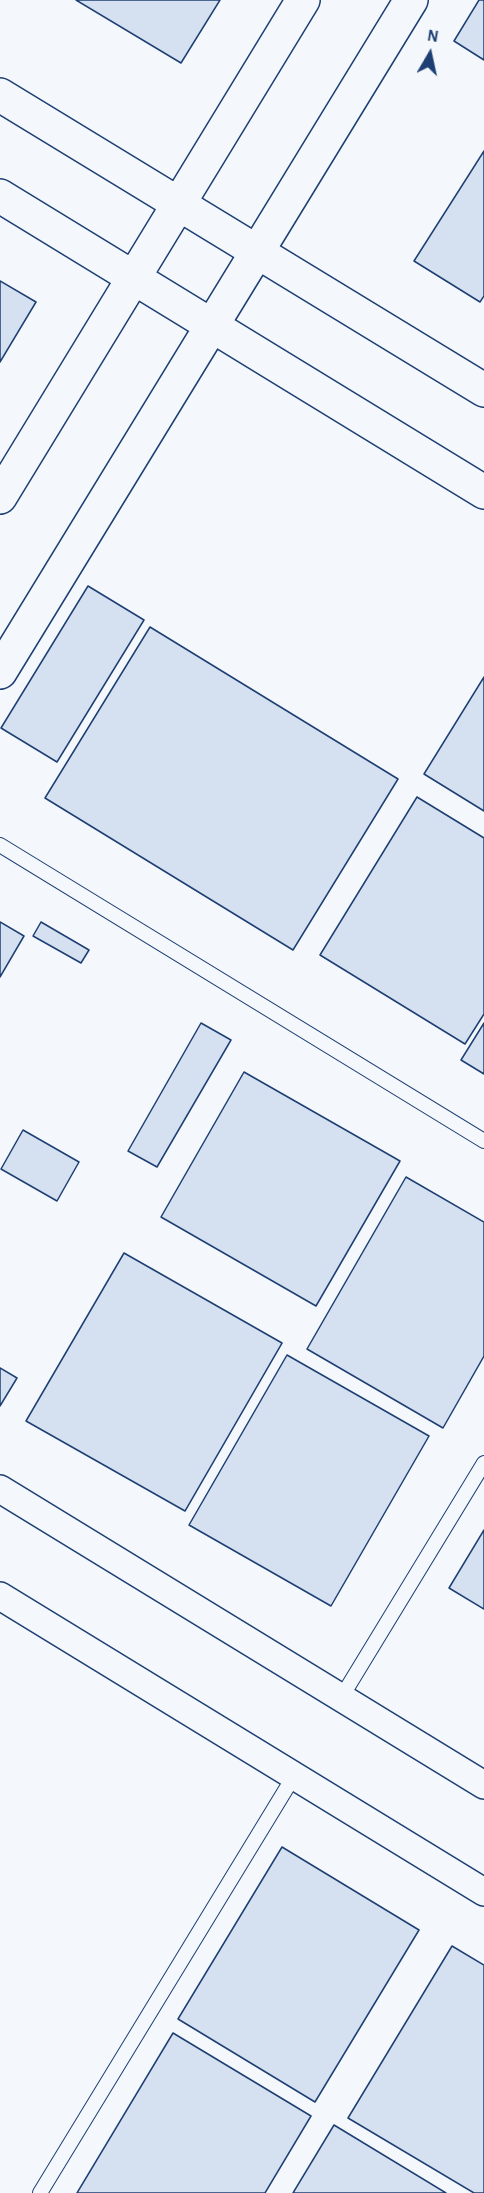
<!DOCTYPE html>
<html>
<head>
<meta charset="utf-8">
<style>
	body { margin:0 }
	#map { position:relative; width:484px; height:2193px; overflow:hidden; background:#f4f7fb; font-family:"Alegreya Sans",sans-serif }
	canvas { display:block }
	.north { position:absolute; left:400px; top:24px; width:60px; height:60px; -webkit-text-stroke:4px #f4f7fb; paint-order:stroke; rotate:9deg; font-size:16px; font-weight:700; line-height:24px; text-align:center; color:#1d3f73 }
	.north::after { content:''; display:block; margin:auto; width:21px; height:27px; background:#1d3f73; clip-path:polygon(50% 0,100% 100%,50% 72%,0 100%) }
</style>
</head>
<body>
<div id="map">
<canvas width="484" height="2193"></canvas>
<div class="north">N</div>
</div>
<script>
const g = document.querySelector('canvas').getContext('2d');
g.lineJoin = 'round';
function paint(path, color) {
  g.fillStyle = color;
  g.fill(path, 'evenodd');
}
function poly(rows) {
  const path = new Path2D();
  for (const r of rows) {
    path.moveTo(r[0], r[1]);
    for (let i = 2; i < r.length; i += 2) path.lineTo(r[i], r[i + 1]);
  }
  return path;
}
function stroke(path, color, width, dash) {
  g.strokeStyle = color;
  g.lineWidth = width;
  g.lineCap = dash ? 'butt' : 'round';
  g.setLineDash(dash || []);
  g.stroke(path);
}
const building = poly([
	[76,0,220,0,181,63,76,0],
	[479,0,484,0,484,60,454,41,479,0],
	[484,151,484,296,480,302,414,261,484,151],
	[0,281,36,302,0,362,0,281],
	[88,586,144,620,57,762,1,728,88,586],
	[150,627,398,779,293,950,45,798,150,627],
	[484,677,484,811,424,774,484,677],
	[417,797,484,838,484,1014,465,1044,320,955,417,797],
	[0,922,24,936,0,977,0,922],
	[41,922,89,950,81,963,33,936,41,922],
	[201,1023,231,1040,157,1167,128,1151,201,1023],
	[484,1023,484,1074,461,1060,484,1023],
	[244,1072,400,1161,316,1306,161,1217,244,1072],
	[23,1130,79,1162,57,1201,1,1169,23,1130],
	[406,1177,484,1222,484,1356,443,1428,307,1349,406,1177],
	[124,1253,282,1343,185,1511,26,1421,124,1253],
	[287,1355,429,1436,331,1606,189,1525,287,1355],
	[0,1368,17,1378,0,1406,0,1368],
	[484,1530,484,1609,449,1588,484,1530],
	[282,1847,419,1930,315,2102,178,2019,282,1847],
	[452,1946,484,1965,484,2193,474,2193,348,2118,452,1946],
	[173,2033,311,2116,265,2193,77,2193,173,2033],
	[334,2125,446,2193,293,2193,334,2125]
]);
paint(building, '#d5e0f0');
stroke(building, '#1d3f73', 1.5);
const lane = poly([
	[0,845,484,1141],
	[341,1698,484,1463],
	[40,2193,294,1776]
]);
const street = poly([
	[0,1489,484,1785],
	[0,1596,484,1892]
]);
const secondary = poly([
	[0,95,484,390],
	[0,196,484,492],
	[0,497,303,0],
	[0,672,411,0]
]);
stroke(lane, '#1d3f73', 16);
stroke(street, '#1d3f73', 30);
stroke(secondary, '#1d3f73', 36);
stroke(lane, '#f4f7fb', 14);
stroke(street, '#f4f7fb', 27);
stroke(secondary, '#f4f7fb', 33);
</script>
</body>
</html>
